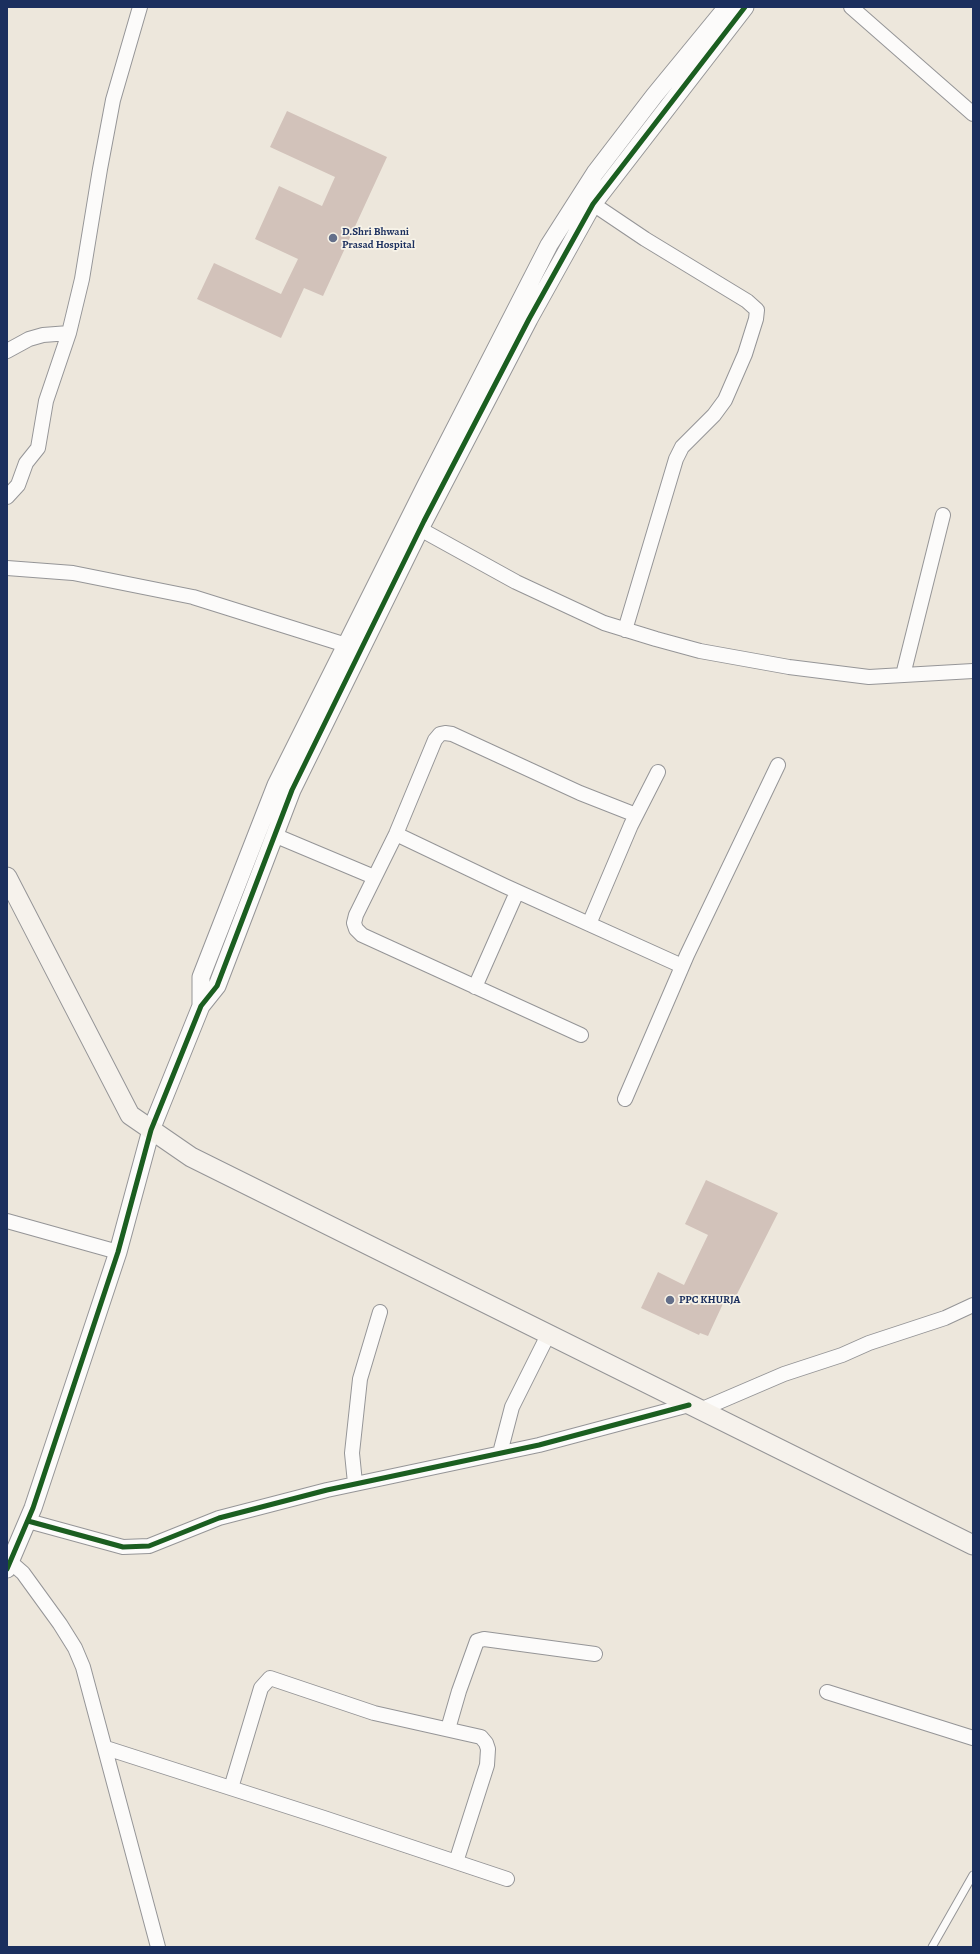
<!DOCTYPE html>
<html>
<head>
<meta charset="utf-8">
<style>
	body { margin:0 }
	#map { position:relative; width:980px; height:1954px; overflow:hidden; background:#ede7dc; font-family:Alegreya,serif }
	canvas { display:block }
	.frame { position:absolute; inset:0; border:8px solid #1b2f5e; pointer-events:none }
</style>
</head>
<body>
<div id="map">
<canvas width="980" height="1954"></canvas>
<div class="frame"></div>
</div>
<script>
const g = document.querySelector('canvas').getContext('2d');
g.lineJoin = 'round';
function paint(path, color) {
  g.fillStyle = color;
  g.fill(path, 'evenodd');
}
function poly(rows) {
  const path = new Path2D();
  for (const r of rows) {
    path.moveTo(r[0], r[1]);
    for (let i = 2; i < r.length; i += 2) path.lineTo(r[i], r[i + 1]);
  }
  return path;
}
function stroke(path, color, width, dash) {
  g.strokeStyle = color;
  g.lineWidth = width;
  g.lineCap = dash ? 'butt' : 'round';
  g.setLineDash(dash || []);
  g.stroke(path);
}
function label(font, color, halo, rows, align = 'center') {
  g.font = font + ' Alegreya,serif';
  g.lineWidth = 3.5;
  g.setLineDash([]);
  g.textBaseline = 'middle';
  g.strokeStyle = halo;
  g.fillStyle = color;
  for (const [text, x, y, turn = 0] of rows) {
    g.save();
    g.translate(x, y);
    g.rotate((+turn || 0) * Math.PI / 180);
    g.textAlign = isNaN(turn) ? turn : align;
    if (halo) g.strokeText(text, 0, 0);
    g.fillText(text, 0, 0);
    g.restore();
  }
}
paint(poly([
	[287,111,387,157,323,296,304,288,281,338,197,299,214,263,281,294,298,259,255,239,279,186,322,206,335,177,270,147],
	[706,1180,778,1213,735,1298,727,1295,708,1336,700,1333,699,1335,641,1308,658,1272,684,1285,708,1235,685,1224]
]), '#d2c2ba');
const service = poly([
	[932,1947,973,1875]
]);
const minor = poly([
	[851,7,973,114],
	[593,204,645,239,747,301,757,310,756,319,745,354,725,400,714,415,682,447,676,459,625,630],
	[7,351,29,339,43,335,69,333],
	[7,497,18,485,26,463,38,448,46,401,69,333,82,279,100,169,113,100,140,7],
	[420,529,516,582,604,623,656,639,700,651,789,667,869,677,973,671],
	[7,568,73,573,193,597,346,645],
	[903,675,943,515],
	[396,834,505,886,682,966],
	[274,835,374,877],
	[589,924,631,825,658,772],
	[475,987,517,892],
	[581,1035,362,935,356,929,354,923,356,915,396,834,435,740,440,734,445,733,452,734,580,793,636,815],
	[625,1099,687,955,778,765],
	[7,1221,118,1252],
	[700,1410,784,1374,842,1355,869,1343,945,1318,973,1305],
	[500,1453,512,1407,548,1335],
	[355,1483,352,1453,360,1379,380,1312],
	[28,1521,123,1547,149,1546,219,1518,327,1490,539,1445,689,1405],
	[7,1559,23,1573,60,1624,75,1648,83,1667,158,1947],
	[827,1692,973,1738],
	[448,1729,459,1691,477,1641,484,1639,595,1654],
	[106,1748,324,1818,507,1879],
	[231,1788,261,1688,270,1678,374,1713,481,1737,486,1743,488,1749,487,1765,456,1862]
]);
const tertiary = poly([
	[201,1006,201,977,276,785,425,487,549,245,595,173,654,96,727,7],
	[7,1569,33,1508,118,1252,151,1130,201,1006,217,986,292,790,424,521,529,319,593,204,745,7]
]);
const secondary = poly([
	[7,877,130,1115,191,1157,973,1545]
]);
stroke(service, '#959597', 9);
stroke(minor, '#959597', 16);
stroke(tertiary, '#959597', 19);
stroke(secondary, '#959597', 21);
stroke(service, '#fcfbfa', 7);
stroke(minor, '#fcfbfa', 14);
stroke(tertiary, '#fcfbfa', 17);
stroke(secondary, '#f6f2ec', 19);
stroke(poly([
	[28,1521,123,1547,149,1546,219,1518,327,1490,539,1445,689,1405],
	[7,1569,33,1508,118,1252,151,1130,201,1006,217,986,292,790,424,521,529,319,593,204,745,7]
]), '#1b5e20', 5);
for (const [x, y, r, color] of [
	[333,238,5,"#646f8a"],
	[670,1300,5,"#646f8a"]
]) {
  const dot = new Path2D();
  dot.arc(x, y, r, 0, 2 * Math.PI);
  g.fillStyle = color;
  g.fill(dot);
  stroke(dot, '#f7f3e8', 1.5);
}
label('bold 11px', '#1b2f5e', '#f7f3e8', [
	["D.Shri Bhwani",342,232],
	["Prasad Hospital",342,245],
	["PPC KHURJA",679,1300]
], 'left');
</script>
</body>
</html>
